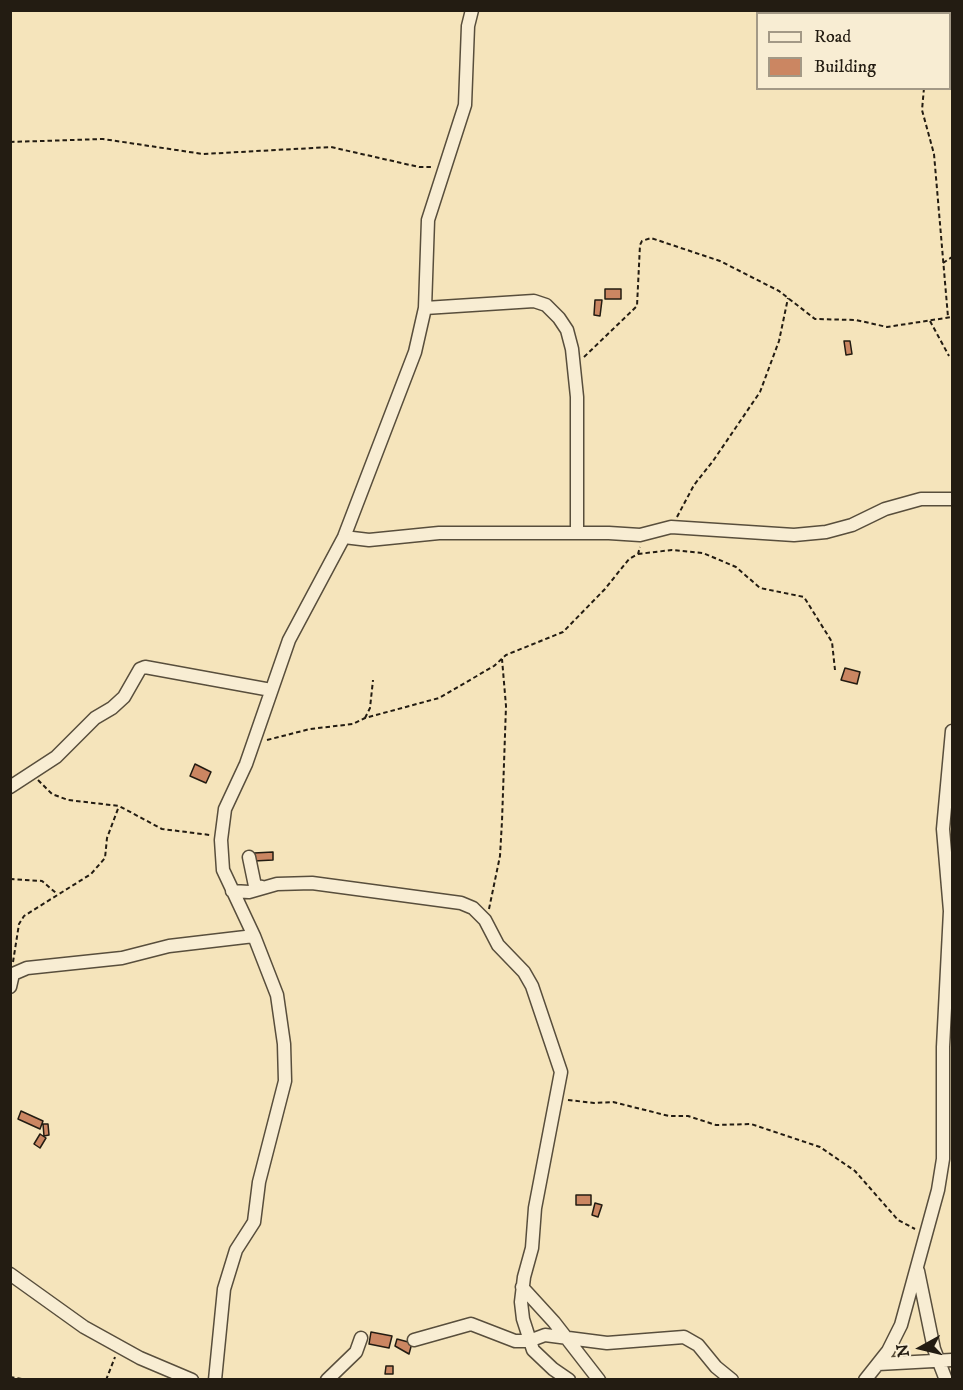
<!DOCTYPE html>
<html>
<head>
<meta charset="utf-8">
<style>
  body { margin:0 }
  #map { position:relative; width:963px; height:1390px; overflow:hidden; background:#f5e4bb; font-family:"IM FELL DW Pica",serif }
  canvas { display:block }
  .frame { position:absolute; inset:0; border:12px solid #231c12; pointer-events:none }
  .legend { position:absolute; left:756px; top:12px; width:195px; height:78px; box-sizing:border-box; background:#f8edd3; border:2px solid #a39986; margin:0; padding:8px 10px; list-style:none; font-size:18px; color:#231c12 }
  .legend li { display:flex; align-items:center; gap:12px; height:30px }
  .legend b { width:30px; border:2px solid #a39986 }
  .north { position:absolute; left:891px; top:1318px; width:60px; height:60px; -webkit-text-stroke:4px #f8edd3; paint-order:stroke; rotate:262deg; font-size:16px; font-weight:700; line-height:24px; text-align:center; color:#231c12 }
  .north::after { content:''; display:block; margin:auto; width:21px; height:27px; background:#231c12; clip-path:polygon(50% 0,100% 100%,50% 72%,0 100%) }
</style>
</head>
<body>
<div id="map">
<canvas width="963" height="1390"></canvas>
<div class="frame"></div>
<ul class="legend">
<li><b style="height:8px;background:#f8edd3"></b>Road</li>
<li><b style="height:16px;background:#cb8662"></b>Building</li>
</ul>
<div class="north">N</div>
</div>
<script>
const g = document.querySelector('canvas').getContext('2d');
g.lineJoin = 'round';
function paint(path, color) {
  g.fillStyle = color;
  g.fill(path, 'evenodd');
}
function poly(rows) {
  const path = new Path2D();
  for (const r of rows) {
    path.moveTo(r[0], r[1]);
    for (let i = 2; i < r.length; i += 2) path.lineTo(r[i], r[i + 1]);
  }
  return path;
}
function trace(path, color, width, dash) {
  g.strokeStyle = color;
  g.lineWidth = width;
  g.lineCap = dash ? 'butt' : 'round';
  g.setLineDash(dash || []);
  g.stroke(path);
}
const building = poly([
  [605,289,621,289,621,299,605,299,605,289],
  [595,300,602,300,600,316,594,315,595,300],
  [844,341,850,341,852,354,846,355,844,341],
  [845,668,860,672,857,684,841,680,845,668],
  [195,764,211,772,206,783,190,776,195,764],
  [273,852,273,860,254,861,254,853,273,852],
  [21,1111,43,1121,40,1129,18,1119,21,1111],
  [43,1124,48,1124,49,1135,44,1136,43,1124],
  [40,1134,46,1138,40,1148,34,1144,40,1134],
  [576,1195,591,1195,591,1205,576,1205,576,1195],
  [595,1203,602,1205,598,1217,592,1215,595,1203],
  [371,1332,392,1336,389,1348,369,1344,371,1332],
  [397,1339,412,1343,409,1354,395,1346,397,1339],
  [386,1366,393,1366,393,1374,385,1374,386,1366]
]);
const path = poly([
  [924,88,922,110,934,154,948,317],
  [10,142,103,139,203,154,331,147,419,167,433,167],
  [943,263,952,257],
  [930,321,949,356],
  [584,357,637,306,640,245,642,241,651,238,720,261,779,291,815,319,856,320,887,327,952,317],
  [677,517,694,485,713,461,760,392,779,341,788,298],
  [638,554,672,550,703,553,736,567,760,588,804,597,832,642,835,670],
  [365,718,370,708,373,680],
  [267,740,310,729,353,724,365,718,439,698,494,666,506,655,563,632,605,589,629,559,638,554,640,547],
  [38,780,52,794,68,800,119,806,162,829,210,835],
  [10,879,42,881,56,893],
  [489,909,500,856,502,821,506,706,502,659],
  [13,962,19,924,24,916,91,874,105,858,107,838,119,806],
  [568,1100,594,1103,613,1102,669,1116,688,1116,716,1125,751,1124,820,1147,855,1171,898,1220,915,1229],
  [10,1377,28,1380],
  [106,1380,115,1357]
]);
const minor = poly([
  [425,308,534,301,546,305,559,318,567,330,572,349,577,397,577,533],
  [344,537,369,540,439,533,609,533,640,535,671,527,794,535,826,532,852,525,885,509,921,499,952,499],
  [10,787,56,757,95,718,112,708,124,697,140,669,145,667,271,690],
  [249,857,255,886,262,887],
  [232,891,249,892,277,884,312,883,461,903,473,908,485,920,498,945,524,972,532,986,561,1072,535,1208,532,1248,524,1277,521,1302,523,1319,533,1350,553,1369,569,1380],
  [10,987,13,974,27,968,122,958,169,946,254,936],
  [918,1271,934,1349,946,1380],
  [10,1274,84,1327,140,1358,192,1380],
  [522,1287,554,1322,599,1380],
  [414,1340,471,1324,515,1341,529,1341,545,1335,607,1343,684,1337,698,1345,716,1367,732,1380],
  [878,1364,952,1360],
  [215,1380,224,1289,236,1250,254,1222,259,1182,285,1081,284,1044,277,995,254,936,223,870,221,840,225,809,246,764,289,640,344,537,415,352,425,308,428,220,465,105,468,26,472,10],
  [327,1380,356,1352,361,1338],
  [865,1380,888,1351,901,1325,938,1190,943,1159,943,1047,950,911,943,829,952,731]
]);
paint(building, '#cb8662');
trace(building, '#231c12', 1.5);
trace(minor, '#584e3c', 15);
trace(path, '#231c12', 2, [4.5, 3]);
trace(minor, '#f8edd3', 12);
</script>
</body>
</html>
